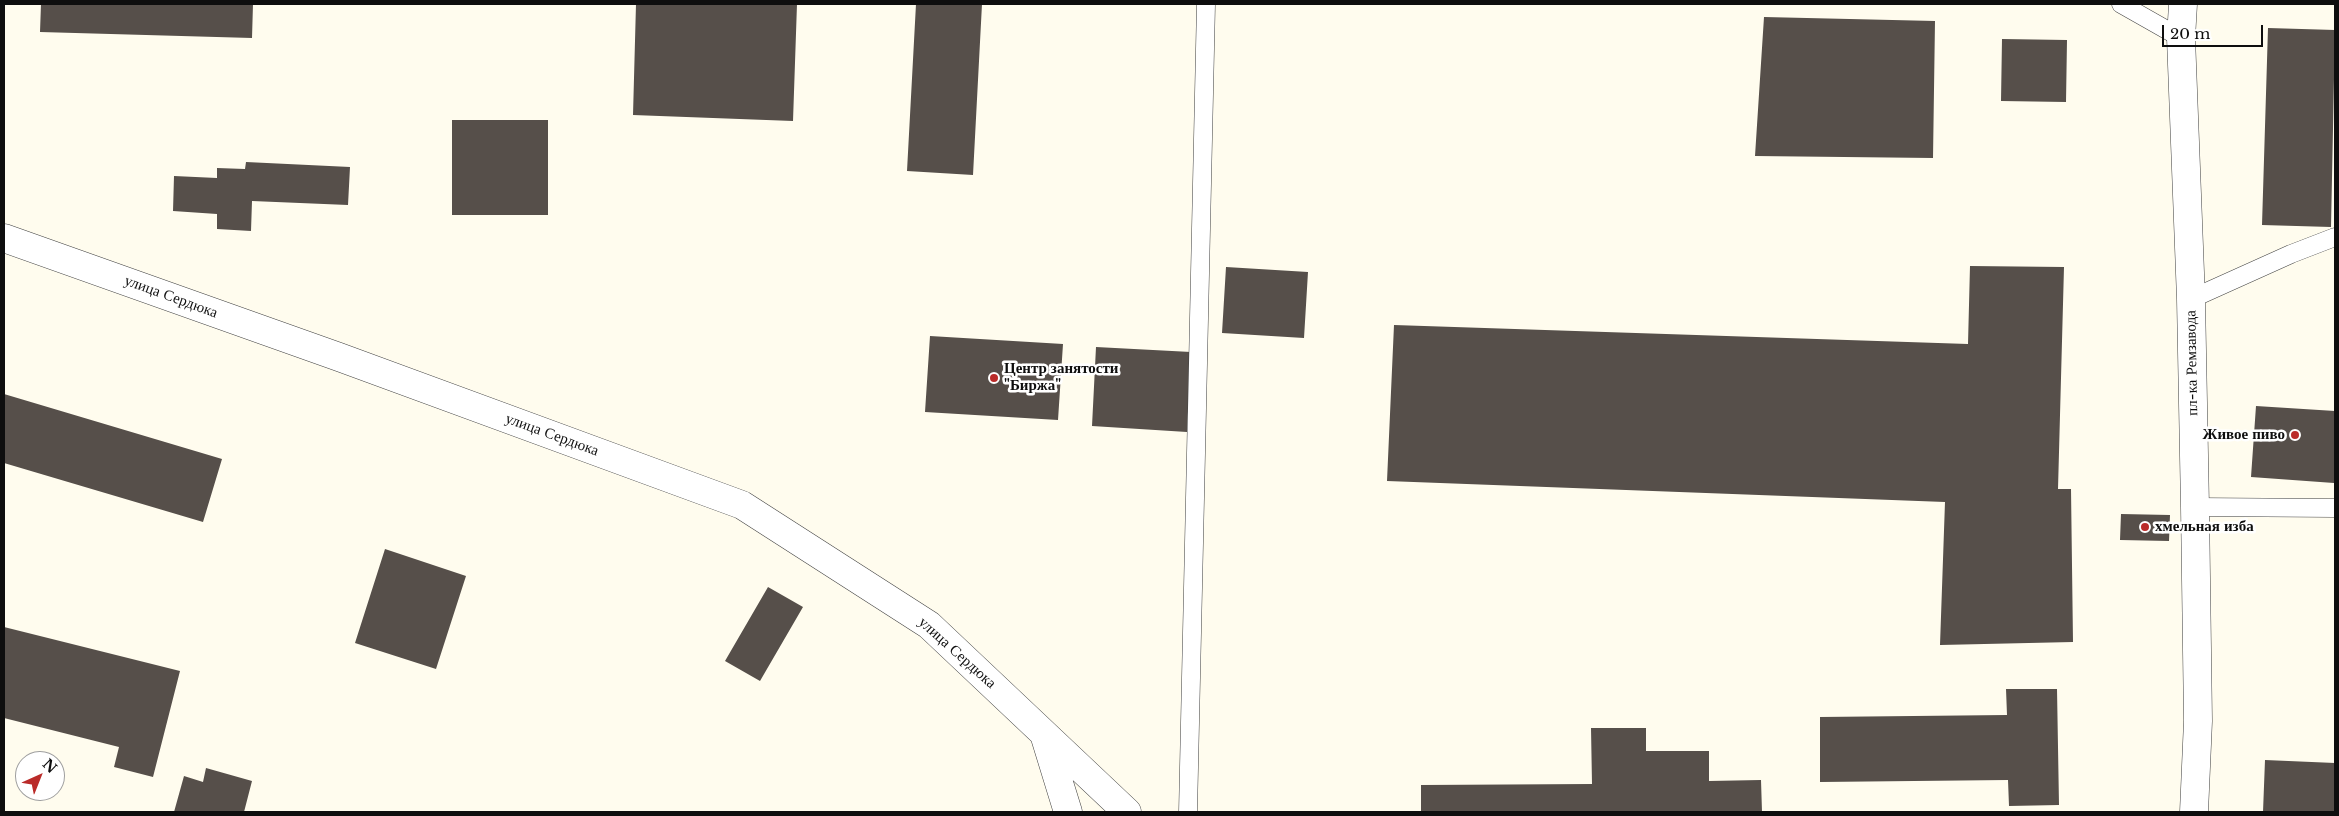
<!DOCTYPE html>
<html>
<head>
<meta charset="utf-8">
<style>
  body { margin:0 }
  #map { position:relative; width:2339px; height:816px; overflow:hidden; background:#fffcee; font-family:"Libre Baskerville",serif }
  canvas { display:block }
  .frame { position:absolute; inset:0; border:5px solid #0e0e0e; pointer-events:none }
  .north { position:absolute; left:15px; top:751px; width:50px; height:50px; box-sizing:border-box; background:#fff; border:1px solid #9f9f9f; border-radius:50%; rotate:44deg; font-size:14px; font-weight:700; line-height:20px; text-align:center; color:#0e0e0e }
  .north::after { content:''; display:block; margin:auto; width:18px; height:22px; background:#ba2b29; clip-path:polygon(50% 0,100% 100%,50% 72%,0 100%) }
  .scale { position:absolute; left:2162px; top:25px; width:101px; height:22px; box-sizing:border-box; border:2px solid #0e0e0e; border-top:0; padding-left:6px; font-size:15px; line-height:18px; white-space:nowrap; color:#0e0e0e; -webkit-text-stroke:4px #fff; paint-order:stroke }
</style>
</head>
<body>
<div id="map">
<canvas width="2339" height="816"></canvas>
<div class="frame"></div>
<div class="north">N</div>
<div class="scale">20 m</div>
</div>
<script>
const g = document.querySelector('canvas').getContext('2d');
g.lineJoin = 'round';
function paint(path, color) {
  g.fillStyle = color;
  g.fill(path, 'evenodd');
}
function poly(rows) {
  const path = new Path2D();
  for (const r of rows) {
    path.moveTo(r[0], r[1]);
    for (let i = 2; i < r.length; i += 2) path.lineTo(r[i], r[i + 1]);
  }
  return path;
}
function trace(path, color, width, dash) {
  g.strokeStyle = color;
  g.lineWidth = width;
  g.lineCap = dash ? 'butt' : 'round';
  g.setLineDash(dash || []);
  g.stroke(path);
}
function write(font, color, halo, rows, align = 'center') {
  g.font = font + ' "Libre Baskerville",serif';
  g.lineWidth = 5;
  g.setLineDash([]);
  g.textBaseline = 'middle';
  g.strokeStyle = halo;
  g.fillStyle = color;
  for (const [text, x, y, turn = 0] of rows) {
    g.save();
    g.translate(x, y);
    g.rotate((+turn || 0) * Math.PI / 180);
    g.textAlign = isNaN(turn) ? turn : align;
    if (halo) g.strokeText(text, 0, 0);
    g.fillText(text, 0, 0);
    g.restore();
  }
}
const building = poly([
  [41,4,253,4,252,38,40,32],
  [636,4,797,4,793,121,633,115],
  [916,4,982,4,973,175,907,171],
  [1764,17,1935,21,1933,158,1755,156],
  [2268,28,2335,30,2331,227,2262,225],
  [2002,39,2067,40,2066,102,2001,101],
  [452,120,548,120,548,215,452,215],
  [246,162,350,167,348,205,252,201,251,231,217,229,217,214,173,211,174,176,217,178,217,168,245,169],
  [1970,266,2064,267,2058,489,2071,489,2073,642,1940,645,1945,502,1387,481,1394,325,1968,344],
  [1226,267,1308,272,1304,338,1222,333],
  [930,336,1063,344,1058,420,925,412],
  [1096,347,1191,352,1187,432,1092,426],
  [4,394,222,459,203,522,4,463],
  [2256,406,2335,411,2334,483,2251,477],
  [2121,514,2170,515,2169,541,2120,540],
  [385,549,466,576,436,669,355,643],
  [768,587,803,607,760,681,725,661],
  [4,627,180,671,153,777,114,767,119,747,4,718],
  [2006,689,2057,689,2059,805,2009,806,2008,780,1820,782,1820,717,2007,715],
  [1591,728,1646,728,1646,751,1709,751,1709,781,1761,780,1762,812,1421,812,1421,785,1592,784],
  [2265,760,2335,763,2335,812,2263,812],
  [206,768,252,781,244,812,174,812,184,776,203,782]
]);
const service = poly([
  [2121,4,2181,38],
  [2191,299,2291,254,2335,237],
  [2195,507,2335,508],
  [1188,812,1206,4]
]);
const minor = poly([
  [2183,4,2181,38,2191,299,2195,507,2198,721,2194,812],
  [4,238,339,357,742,505,929,625,1127,812],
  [1044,734,1068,812]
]);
const markers = [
  [994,378,5,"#ba2b29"],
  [2295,435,5,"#ba2b29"],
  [2145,527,5,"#ba2b29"]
];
const streetNames = [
  ["улица Сердюка",171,297,20],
  ["пл-ка Ремзавода",2192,363,-91],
  ["улица Сердюка",552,435,20],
  ["улица Сердюка",957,653,42]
];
const poiNames = [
  ["Центр занятости",1004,369],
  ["\"Биржа\"",1004,386],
  ["Живое пиво",2285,435,"right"],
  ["хмельная изба",2155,527]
];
paint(building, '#564f4a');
trace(service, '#414141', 19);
trace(minor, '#414141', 29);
trace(service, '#fff', 18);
trace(minor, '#fff', 28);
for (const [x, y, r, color] of markers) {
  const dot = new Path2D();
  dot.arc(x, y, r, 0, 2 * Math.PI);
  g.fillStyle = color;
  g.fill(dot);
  trace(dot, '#fff', 2);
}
write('15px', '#0e0e0e', '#fff', streetNames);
write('bold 15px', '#0e0e0e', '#fff', poiNames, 'left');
</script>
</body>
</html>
